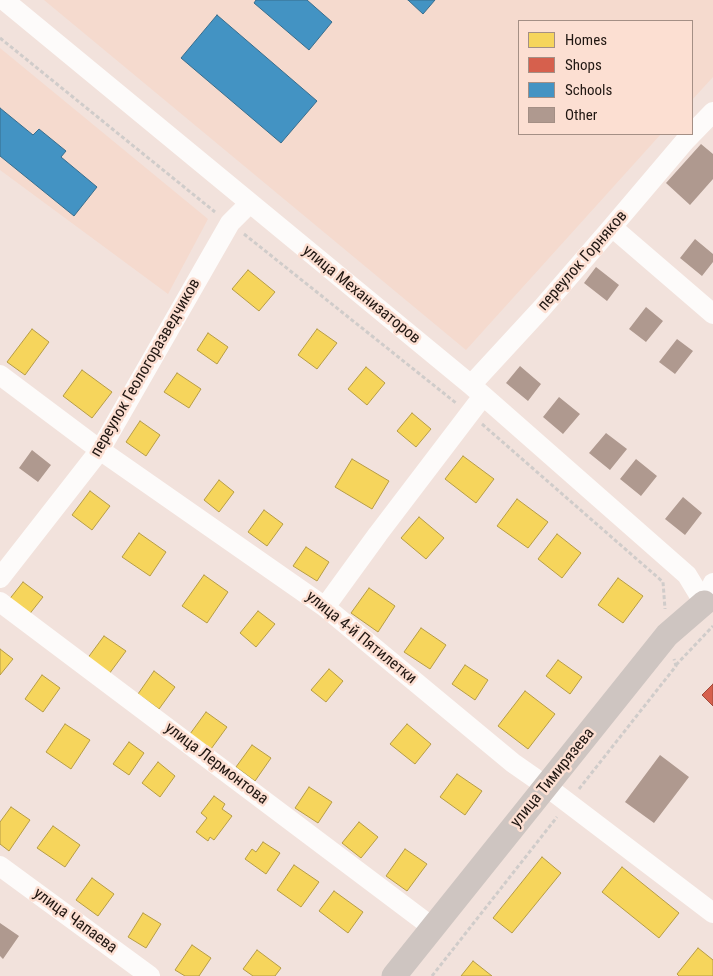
<!DOCTYPE html>
<html>
<head>
<meta charset="utf-8">
<style>
  body { margin:0 }
  #map { position:relative; width:713px; height:976px; overflow:hidden; background:#f2e2dc; font-family:"Roboto Condensed",sans-serif }
  canvas { display:block }
  .legend { position:absolute; left:518px; top:20px; width:175px; height:115px; box-sizing:border-box; background:#fcdfd2; border:1px solid #a48f85; margin:0; padding:6px 9px; list-style:none; font-size:15px; color:#211712 }
  .legend li { display:flex; align-items:center; gap:10px; height:25px }
  .legend b { width:25px; border:1px solid #a48f85 }
</style>
</head>
<body>
<div id="map">
<canvas width="713" height="976"></canvas>
<ul class="legend">
<li><b style="height:14px;background:#f6d55c"></b>Homes</li>
<li><b style="height:14px;background:#d6604d"></b>Shops</li>
<li><b style="height:14px;background:#4393c3"></b>Schools</li>
<li><b style="height:14px;background:#af998f"></b>Other</li>
</ul>
</div>
<script>
const g = document.querySelector('canvas').getContext('2d');
g.lineJoin = 'round';
function paint(path, color) {
  g.fillStyle = color;
  g.fill(path, 'evenodd');
}
function poly(rows) {
  const path = new Path2D();
  for (const r of rows) {
    path.moveTo(r[0], r[1]);
    for (let i = 2; i < r.length; i += 2) path.lineTo(r[i], r[i + 1]);
  }
  return path;
}
function trace(path, color, width, dash) {
  g.strokeStyle = color;
  g.lineWidth = width;
  g.lineCap = dash ? 'butt' : 'round';
  g.setLineDash(dash || []);
  g.stroke(path);
}
function write(font, color, halo, rows, align = 'center') {
  g.font = font + ' "Roboto Condensed",sans-serif';
  g.lineWidth = 5;
  g.setLineDash([]);
  g.textBaseline = 'middle';
  g.strokeStyle = halo;
  g.fillStyle = color;
  for (const [text, x, y, turn = 0] of rows) {
    g.save();
    g.translate(x, y);
    g.rotate((+turn || 0) * Math.PI / 180);
    g.textAlign = isNaN(turn) ? turn : align;
    if (halo) g.strokeText(text, 0, 0);
    g.fillText(text, 0, 0);
    g.restore();
  }
}
const built = poly([
  [44,0,713,0,713,77,692,100,692,21,519,21,519,134,661,134,466,350],
  [0,48,208,219,168,294,0,170]
]);
const homes = poly([
  [248,270,275,292,259,311,232,289,248,270],
  [32,329,49,342,25,375,7,362,32,329],
  [317,329,337,343,317,369,298,355,317,329],
  [208,333,228,347,217,364,197,350,208,333],
  [366,367,385,383,367,405,348,389,366,367],
  [82,370,112,392,92,418,63,396,82,370],
  [177,373,201,389,189,408,164,392,177,373],
  [412,413,431,429,416,447,397,431,412,413],
  [140,421,160,435,146,456,126,442,140,421],
  [463,456,494,479,476,503,445,479,463,456],
  [352,459,389,481,372,509,335,487,352,459],
  [219,480,234,492,219,512,204,500,219,480],
  [90,491,110,506,92,530,72,515,90,491],
  [517,499,548,522,528,548,497,526,517,499],
  [264,510,283,524,267,546,248,532,264,510],
  [419,517,444,538,426,559,401,538,419,517],
  [139,533,166,552,150,576,122,557,139,533],
  [557,534,581,553,562,578,538,559,557,534],
  [306,547,329,562,317,581,293,566,306,547],
  [204,575,228,592,207,623,182,606,204,575],
  [618,578,643,596,623,623,598,605,618,578],
  [23,582,43,597,28,616,8,601,23,582],
  [369,588,395,606,378,632,351,613,369,588],
  [258,611,275,624,256,647,240,633,258,611],
  [421,628,446,645,430,669,404,652,421,628],
  [104,636,126,651,109,674,87,659,104,636],
  [0,649,13,659,0,675,0,649],
  [558,660,582,677,570,694,546,676,558,660],
  [465,665,488,680,475,700,452,684,465,665],
  [329,669,343,681,326,702,311,690,329,669],
  [154,671,175,687,159,709,138,694,154,671],
  [42,675,60,688,43,712,25,699,42,675],
  [525,691,555,714,528,749,498,726,525,691],
  [206,712,227,727,211,749,190,734,206,712],
  [65,724,90,740,71,769,46,752,65,724],
  [407,724,431,744,415,764,390,744,407,724],
  [129,742,144,753,129,775,113,764,129,742],
  [252,745,271,758,255,781,236,767,252,745],
  [158,762,175,776,160,797,142,783,158,762],
  [457,774,482,791,465,815,440,797,457,774],
  [309,787,332,802,318,823,295,808,309,787],
  [214,796,225,804,222,809,232,816,214,840,210,837,208,841,196,832,207,818,201,813,214,796],
  [11,807,30,820,9,851,0,844,0,822,11,807],
  [359,822,378,837,361,858,342,843,359,822],
  [53,826,80,845,65,867,37,848,53,826],
  [263,842,280,853,266,874,245,859,252,849,256,852,263,842],
  [405,849,427,864,407,891,386,876,405,849],
  [542,857,561,873,512,933,493,918,542,857],
  [294,865,319,882,301,907,277,890,294,865],
  [622,867,679,913,659,938,602,892,622,867],
  [92,878,114,894,98,916,76,900,92,878],
  [334,891,363,912,348,933,319,911,334,891],
  [143,913,161,924,146,948,128,937,143,913],
  [192,945,211,958,199,976,185,976,175,970,192,945],
  [698,948,713,960,713,976,679,976,677,974,698,948],
  [257,950,281,968,275,976,253,976,243,969,257,950],
  [473,961,492,976,461,976,473,961]
]);
const shops = poly([
  [713,684,713,706,702,695,713,684]
]);
const schools = poly([
  [256,0,307,0,332,22,309,50,254,3,256,0],
  [408,0,435,0,423,14,408,0],
  [217,15,317,101,281,143,181,58,217,15],
  [0,108,33,135,39,129,66,151,61,157,97,187,74,216,0,156,0,108]
]);
const building = poly([
  [701,144,713,154,713,179,690,205,666,183],
  [695,239,713,254,713,262,702,276,680,258],
  [596,267,619,285,607,301,584,283],
  [646,307,663,321,646,342,629,329],
  [677,339,693,351,675,374,659,362],
  [520,366,541,384,528,401,506,383],
  [559,397,580,414,563,434,543,417],
  [606,433,627,449,610,470,589,453],
  [32,450,51,465,38,482,19,468],
  [636,459,657,476,641,496,620,479],
  [683,497,702,513,685,535,665,519],
  [660,755,689,777,654,823,625,802],
  [0,923,19,936,3,959,0,956]
]);
const path = poly([
  [0,38,215,212],
  [244,234,456,403],
  [482,424,663,582,665,609],
  [676,665,713,626],
  [579,789,676,666,674,659],
  [432,976,557,817]
]);
const minor = poly([
  [4,0,471,385,687,575,704,603],
  [612,227,713,314],
  [0,375,100,450,325,607,513,763,546,786,713,913],
  [471,385,542,308,612,227,685,141,713,112],
  [0,578,100,450,230,223,250,203],
  [0,602,432,927],
  [704,603,713,583],
  [325,607,378,534,483,396],
  [0,866,150,976]
]);
const major = poly([
  [394,976,667,635,704,603]
]);
const streetNames = [
  ["переулок Горняков",583,261,-49],
  ["улица Механизаторов",361,295,39],
  ["переулок Геологоразведчиков",146,368,-60],
  ["улица 4-й Пятилетки",361,638,39],
  ["улица Лермонтова",216,764,37],
  ["улица Тимирязева",553,778,-51],
  ["улица Чапаева",75,921,36]
];
paint(built, '#f5dace');
paint(homes, '#f6d55c');
trace(homes, '#b69c46', 1);
paint(shops, '#d6604d');
trace(shops, '#a04a3b', 1);
paint(schools, '#4393c3');
trace(schools, '#396e8e', 1);
paint(building, '#af998f');
trace(path, '#d0ccca', 3, [4, 2.5]);
trace(minor, '#fdfbfa', 20);
trace(major, '#cec5c1', 25);
write('16px', '#211712', '#fcdfd2', streetNames);
</script>
</body>
</html>
